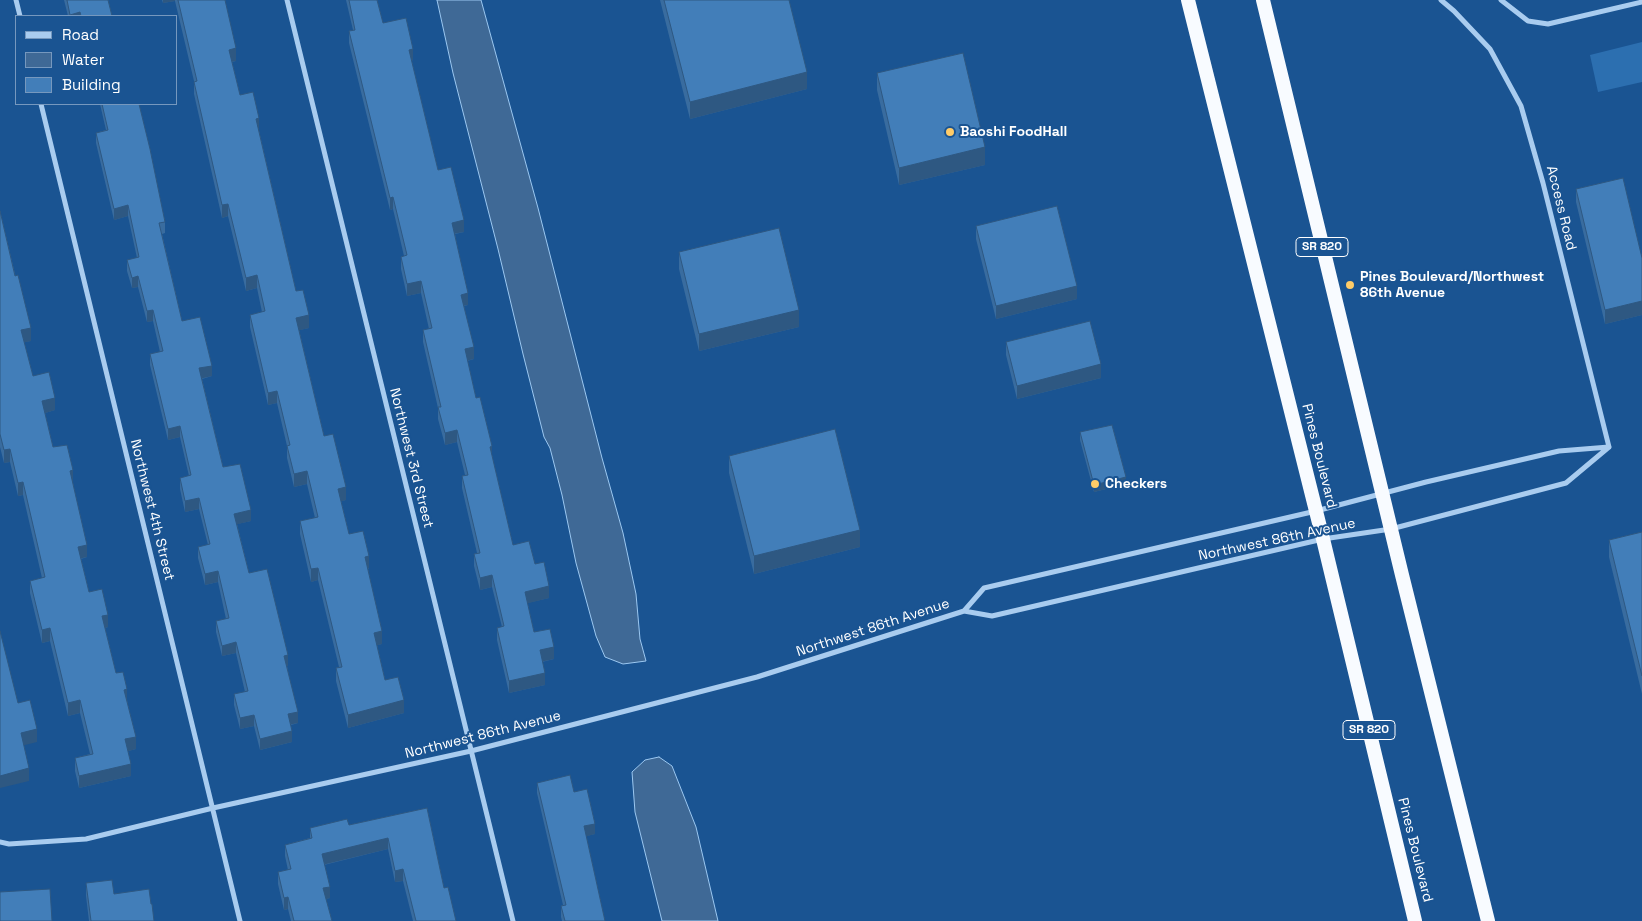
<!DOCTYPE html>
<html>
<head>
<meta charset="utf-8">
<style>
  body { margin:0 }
  #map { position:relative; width:1642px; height:921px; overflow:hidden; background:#1a5492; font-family:"Space Grotesk",sans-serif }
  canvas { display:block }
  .legend { position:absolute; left:15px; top:15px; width:162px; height:90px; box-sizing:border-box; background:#1a5492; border:1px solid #7698be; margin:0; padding:6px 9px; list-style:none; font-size:15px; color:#fff }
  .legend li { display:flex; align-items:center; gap:10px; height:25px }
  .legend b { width:25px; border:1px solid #7698be }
</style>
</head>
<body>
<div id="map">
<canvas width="1642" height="921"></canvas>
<ul class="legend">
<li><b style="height:6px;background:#a9ccef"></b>Road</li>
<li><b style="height:14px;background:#3f6996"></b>Water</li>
<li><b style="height:14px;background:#427eb9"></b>Building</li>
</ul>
</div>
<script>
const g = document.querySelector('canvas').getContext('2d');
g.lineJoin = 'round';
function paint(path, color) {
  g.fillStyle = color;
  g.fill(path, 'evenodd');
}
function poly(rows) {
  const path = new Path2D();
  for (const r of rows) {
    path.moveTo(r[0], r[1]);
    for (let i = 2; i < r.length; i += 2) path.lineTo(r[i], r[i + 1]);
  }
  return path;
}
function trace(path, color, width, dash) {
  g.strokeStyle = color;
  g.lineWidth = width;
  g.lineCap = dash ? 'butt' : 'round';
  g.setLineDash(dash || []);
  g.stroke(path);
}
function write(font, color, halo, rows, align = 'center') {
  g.font = font + ' "Space Grotesk",sans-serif';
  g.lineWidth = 4;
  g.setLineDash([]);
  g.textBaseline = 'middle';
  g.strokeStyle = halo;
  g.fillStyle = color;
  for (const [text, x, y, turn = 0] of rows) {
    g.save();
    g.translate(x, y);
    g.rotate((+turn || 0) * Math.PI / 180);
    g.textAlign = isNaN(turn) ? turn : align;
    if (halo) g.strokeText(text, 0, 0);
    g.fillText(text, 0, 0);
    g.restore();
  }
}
const green = poly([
  [1642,42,1642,82,1598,92,1590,55]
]);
const water = poly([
  [437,0,481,0,538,208,602,458,623,533,636,594,640,639,646,661,623,664,605,657,596,636,576,563,562,495,550,448,544,437,523,354,498,249,453,73,437,0],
  [659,757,672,766,696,827,718,921,662,921,635,812,632,772,645,760,659,757]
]);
const minor = poly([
  [16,0,20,16],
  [287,0,513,921],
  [1441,0,1454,11,1490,49,1521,106,1543,183,1609,447],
  [1501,0,1528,21,1548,24,1642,2],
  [41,104,240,921],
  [964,611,984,588,1316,511,1426,482,1559,451,1609,447],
  [0,842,9,844,86,839,213,808,471,751,757,677,964,611,992,616,1323,539,1391,529,1566,483,1609,447]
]);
const trunk = poly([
  [1188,0,1323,539,1415,921],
  [1263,0,1402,575,1488,921]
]);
const wall = poly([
  [64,0,108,0,112,16,68,16],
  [162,0,225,0,236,61,232,62,240,95,259,131,296,291,309,328,299,330,324,436,346,500,341,501,349,534,369,568,368,569,382,644,377,645,385,680,404,713,348,728,336,681,336,668,339,667,318,580,311,582,300,534,300,521,315,518,307,484,294,487,287,458,287,446,277,403,268,405,250,327,250,315,262,312,257,288,246,291,228,216,222,218,194,94,194,81,175,1,163,3],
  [346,0,377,0,383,23,413,60,411,61,438,170,464,232,455,234,468,305,464,306,474,359,467,361,476,398,492,457,513,545,535,564,549,598,527,603,534,632,554,659,542,662,545,685,509,693,497,640,497,628,502,627,492,587,480,590,474,566,474,554,477,553,462,488,462,476,465,475,457,442,445,445,438,419,438,408,423,342,423,330,429,329,421,293,407,296,401,269,401,257,404,256,393,209,390,210,349,43,349,31,353,30],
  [660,0,789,0,807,89,690,119],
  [877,73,985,165,899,185,877,90],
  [100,104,139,104,165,222,165,233,162,234,182,321,212,376,202,379,223,467,251,521,237,524,249,573,288,666,287,666,298,723,291,725,292,742,260,750,254,726,240,729,234,705,234,694,245,692,236,653,222,656,216,632,216,621,226,619,218,582,205,585,198,558,198,547,208,545,199,509,185,512,180,489,180,478,189,476,180,437,168,440,150,365,150,354,160,352,153,321,147,322,138,287,132,288,127,271,127,260,137,258,128,216,114,220,96,143,96,133,106,130],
  [1576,189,1642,258,1642,315,1605,324,1576,202],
  [0,211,31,341,24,342,33,376,55,410,45,413,53,447,73,483,87,557,81,559,89,592,108,627,105,628,116,673,127,700,136,749,128,751,131,776,79,788,75,771,75,758,90,754,80,713,68,716,50,641,42,643,30,593,30,581,42,578,23,495,18,496,10,462,4,463,0,447],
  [976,226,1077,299,996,319,976,239],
  [679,252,799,327,699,351,679,269],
  [1006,342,1101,378,1017,399,1006,355],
  [1080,432,1126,484,1094,492,1080,440],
  [729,456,860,547,754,574,729,473],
  [1642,532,1642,694,1609,557,1609,540],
  [537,783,574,792,595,834,586,836,605,921,562,921,561,917,561,906,563,905,537,793],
  [427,808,444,888,456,921,413,921,403,881,395,882,388,849,324,865,330,898,326,899,332,921,291,921,288,909,284,910,278,884,278,872,288,870,285,856,285,845,310,838,310,828,349,825],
  [86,883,114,894,151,904,154,921,89,921,86,896]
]);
const shadedWall = poly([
  [163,0,175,0,175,1,163,3],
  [80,12,80,16,70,16,70,15],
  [236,48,236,61,229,62,229,50],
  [413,49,413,60,409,61,409,50],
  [807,72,807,89,690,119,690,102],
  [259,118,259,131,256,119],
  [985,147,985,165,899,185,899,168],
  [393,197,393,209,390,210,390,198],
  [228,204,228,216,222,218,222,205],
  [128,205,128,216,114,220,114,209],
  [464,220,464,232,452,234,452,223],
  [257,275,257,288,246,291,246,278],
  [138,276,138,287,132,288,132,278],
  [421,281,421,293,407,296,407,284],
  [1077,286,1077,299,996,319,996,306],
  [468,293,468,305,461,306,461,295],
  [1642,301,1642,315,1605,324,1605,310],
  [153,310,153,321,147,322,147,311],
  [799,310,799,327,699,351,699,334],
  [309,315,309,328,296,331,296,318],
  [31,328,31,341,21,343,21,330],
  [474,347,474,359,465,361,465,349],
  [1101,364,1101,378,1017,399,1017,386],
  [212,366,212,376,199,379,199,368],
  [277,391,277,403,268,405,268,393],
  [55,398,55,410,42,414,42,401],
  [180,426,180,437,168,440,168,429],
  [457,430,457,442,445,445,445,433],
  [492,446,492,458,490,447],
  [10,449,10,462,4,463,4,450],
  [73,470,73,483,70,471],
  [307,471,307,484,294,487,294,474],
  [1126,477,1126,484,1094,492,1094,485],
  [23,482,23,495,18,496,18,483],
  [346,487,346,500,338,502,338,489],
  [199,498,199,509,185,512,185,501],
  [251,510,251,521,234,525,234,514],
  [860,530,860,547,754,574,754,556],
  [87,545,87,557,78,559,78,547],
  [369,556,369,568,365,569,365,557],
  [318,568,318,580,311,582,311,569],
  [218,571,218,582,205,585,205,574],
  [492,575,492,587,480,590,480,578],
  [549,586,549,598,525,604,525,592],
  [108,615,108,627,102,629,102,616],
  [50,628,50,641,42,643,42,630],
  [382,631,382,644,374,646,374,633],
  [236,642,236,653,222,656,222,646],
  [554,647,554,659,540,662,540,650],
  [288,655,288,666,284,666,284,656],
  [545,673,545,685,509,693,509,681],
  [127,689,127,702,124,690],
  [80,700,80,713,68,716,68,703],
  [404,700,404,713,348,728,348,715],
  [298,712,298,723,288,725,288,714],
  [254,715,254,726,240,729,240,718],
  [37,729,37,742,21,746,21,733],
  [292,731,292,742,260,750,260,739],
  [136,737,136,749,125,752,125,739],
  [131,764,131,776,79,788,79,776],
  [29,768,29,781,0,788,0,776],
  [595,824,595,834,584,837,584,826],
  [388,838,388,849,322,865,322,854],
  [403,869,403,881,395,882,395,871],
  [330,887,330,898,323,900,323,888],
  [288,897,288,909,284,910,284,898]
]);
const building = poly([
  [67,0,108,0,112,16,81,16,80,12,70,15,67,0],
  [178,0,225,0,236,48,229,50,240,95,253,92,259,118,256,119,296,291,303,290,309,315,296,318,324,436,333,434,346,487,338,489,349,534,363,531,369,556,365,557,382,631,374,633,385,680,398,677,404,700,348,715,336,668,342,667,318,568,311,569,300,521,318,517,307,471,294,474,287,446,290,445,277,391,268,393,250,315,265,311,257,275,246,278,228,204,222,205,194,82,197,81,178,0],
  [349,0,377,0,383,23,406,18,413,49,409,50,438,170,451,167,464,220,452,223,468,293,461,295,474,347,465,349,476,398,480,397,492,446,490,447,513,545,529,541,535,564,544,562,549,586,525,592,534,632,550,629,554,647,540,650,545,673,509,681,497,628,504,626,492,575,480,578,474,554,480,553,462,476,468,475,457,430,445,433,438,407,441,407,423,330,432,328,421,281,407,284,401,257,407,255,393,197,390,198,349,31,355,30,349,0],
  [664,0,789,0,807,72,690,102,664,0],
  [963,53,985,147,899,168,877,73,963,53],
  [102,104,139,104,150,149,165,222,159,223,182,321,200,317,212,366,199,368,223,467,240,464,251,510,234,514,249,573,267,569,288,655,284,656,298,712,288,714,292,731,260,739,254,715,240,718,234,694,248,691,236,642,222,646,216,621,229,618,218,571,205,574,198,547,210,544,199,498,185,501,180,478,191,475,180,426,168,429,150,354,163,351,153,310,147,311,138,276,132,278,127,260,139,257,128,205,114,209,96,133,108,130,102,104],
  [1623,178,1642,258,1642,301,1605,310,1576,189,1623,178],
  [1057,206,1077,286,996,306,976,226,1057,206],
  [0,211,15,276,18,275,31,328,21,330,33,376,49,372,55,398,42,401,53,447,67,445,73,470,70,471,87,545,78,547,89,592,102,589,108,615,102,616,116,673,123,672,127,689,124,690,136,737,125,739,131,764,79,776,75,758,93,754,80,700,68,703,50,628,42,630,30,581,45,577,23,482,18,483,10,449,4,450,0,434,0,211],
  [779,228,799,310,699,334,679,252,779,228],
  [1090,321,1101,364,1017,386,1006,342,1090,321],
  [1112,425,1126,477,1094,485,1080,432,1112,425],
  [835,429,860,530,754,556,729,456,835,429],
  [1642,532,1642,676,1609,540,1642,532],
  [0,631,18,703,30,700,37,729,21,733,29,768,0,776,0,631],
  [570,775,574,792,587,789,595,824,584,826,605,921,565,921,561,906,566,905,537,783,570,775],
  [427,808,444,888,448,887,456,921,416,921,403,869,395,871,388,838,322,854,330,887,323,888,332,921,294,921,288,897,284,898,278,872,291,869,285,845,312,838,310,828,347,819,349,825,427,808],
  [112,880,114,894,149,889,151,904,152,904,154,921,91,921,86,883,112,880],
  [50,889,52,921,0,921,0,892,50,889]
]);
const markers = [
  [950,132,5,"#ffcc68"],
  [1350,285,5,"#ffcc68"],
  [1095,484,5,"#ffcc68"]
];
const shields = [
  [1322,247,52],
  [1369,730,52]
];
const shieldNames = [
  ["SR 820",1322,247],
  ["SR 820",1369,730]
];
const poiNames = [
  ["Baoshi FoodHall",960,132],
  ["Pines Boulevard/Northwest",1360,277],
  ["86th Avenue",1360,293],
  ["Checkers",1105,484]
];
const streetNames = [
  ["Access Road",1561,208,76],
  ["Pines Boulevard",1319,456,76],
  ["Northwest 3rd Street",411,458,76],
  ["Northwest 4th Street",152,510,76],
  ["Northwest 86th Avenue",1277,540,-12],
  ["Northwest 86th Avenue",873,628,-18],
  ["Northwest 86th Avenue",483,735,-14],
  ["Pines Boulevard",1415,850,76]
];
paint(green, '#2c6fb0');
paint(water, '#3f6996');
trace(water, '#9cc8f1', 1);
trace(minor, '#a9ccef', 5);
trace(trunk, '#f8fbff', 14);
paint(wall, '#396c9f');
paint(shadedWall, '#2e5882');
paint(building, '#427eb9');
trace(building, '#2e5882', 1);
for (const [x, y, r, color] of markers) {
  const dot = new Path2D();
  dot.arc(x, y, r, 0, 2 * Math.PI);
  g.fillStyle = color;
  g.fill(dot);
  trace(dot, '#1a5492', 2);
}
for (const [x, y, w] of shields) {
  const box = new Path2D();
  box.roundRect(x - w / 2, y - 9.5, w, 19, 4);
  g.fillStyle = '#1a5492';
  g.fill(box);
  trace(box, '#fff', 1);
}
write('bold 12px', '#fff', null, shieldNames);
write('bold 14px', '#fff', '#1a5492', poiNames, 'left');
write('14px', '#fff', '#1a5492', streetNames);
</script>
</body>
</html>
